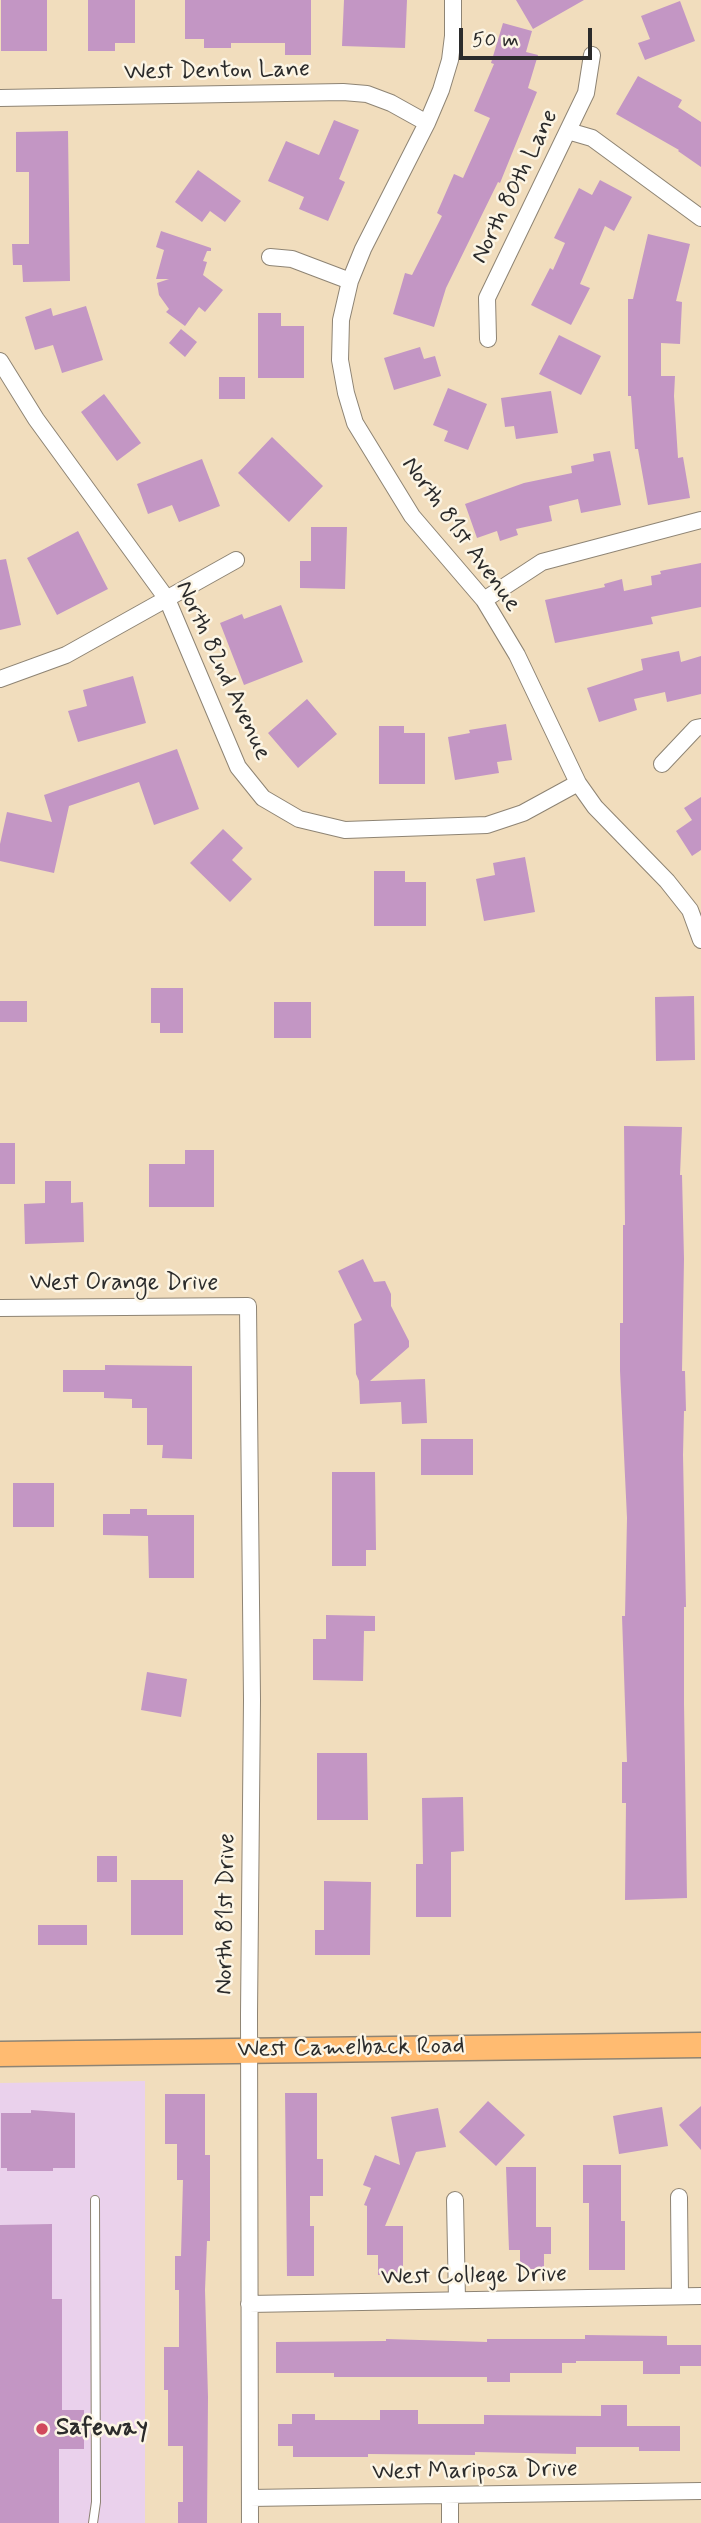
<!DOCTYPE html>
<html>
<head>
<meta charset="utf-8">
<style>
  body { margin:0 }
  #map { position:relative; width:701px; height:2523px; overflow:hidden; background:#f1ddbd; font-family:Mynerve,sans-serif }
  canvas { display:block }
  .scale { position:absolute; left:459px; top:28px; width:133px; height:32px; box-sizing:border-box; border:4px solid #2b2b2b; border-top:0; padding-left:9px; font-size:21px; line-height:24px; white-space:nowrap; color:#2b2b2b; -webkit-text-stroke:5px #fcf5e5; paint-order:stroke }
</style>
</head>
<body>
<div id="map">
<canvas width="701" height="2523"></canvas>
<div class="scale">50 m</div>
</div>
<script>
const g = document.querySelector('canvas').getContext('2d');
g.lineJoin = 'round';
function paint(path, color) {
  g.fillStyle = color;
  g.fill(path, 'evenodd');
}
function poly(rows) {
  const path = new Path2D();
  for (const r of rows) {
    path.moveTo(r[0], r[1]);
    for (let i = 2; i < r.length; i += 2) path.lineTo(r[i], r[i + 1]);
  }
  return path;
}
function trace(path, color, width, dash) {
  g.strokeStyle = color;
  g.lineWidth = width;
  g.lineCap = dash ? 'butt' : 'round';
  g.setLineDash(dash || []);
  g.stroke(path);
}
function write(font, color, halo, rows, align = 'center') {
  g.font = font + ' Mynerve,sans-serif';
  g.lineWidth = 5;
  g.setLineDash([]);
  g.textBaseline = 'middle';
  g.strokeStyle = halo;
  g.fillStyle = color;
  for (const [text, x, y, turn = 0] of rows) {
    g.save();
    g.translate(x, y);
    g.rotate((+turn || 0) * Math.PI / 180);
    g.textAlign = isNaN(turn) ? turn : align;
    if (halo) g.strokeText(text, 0, 0);
    g.fillText(text, 0, 0);
    g.restore();
  }
}
const built = poly([
  [145,2081,145,2523,0,2523,0,2083]
]);
const building = poly([
  [1,0,47,0,47,51,1,51],
  [88,0,135,0,135,43,115,43,115,51,88,51],
  [185,0,311,0,311,55,285,55,285,43,231,43,231,48,204,48,204,39,185,39],
  [344,0,407,0,405,48,342,46],
  [516,0,584,0,533,29],
  [680,1,695,41,645,60,638,43,650,39,641,16],
  [503,23,532,31,526,52,538,55,528,88,537,92,500,183,498,182,446,288,434,327,393,314,405,273,412,275,442,216,437,213,454,174,463,178,490,118,474,111,494,64,491,63],
  [638,76,682,100,678,107,701,122,701,167,678,151,679,150,616,114],
  [334,120,359,130,339,179,345,182,328,221,299,209,304,197,268,181,286,141,319,155],
  [68,131,70,281,23,282,22,265,13,265,12,244,29,244,29,172,16,172,16,132],
  [198,170,241,201,225,222,210,211,202,222,175,202],
  [600,180,632,197,614,231,605,226,580,284,590,288,571,325,531,305,550,268,553,270,565,243,554,238,579,188,592,195],
  [161,231,211,248,211,251,207,251,203,261,207,262,203,275,223,290,205,312,199,307,185,326,166,312,169,309,159,295,157,283,169,279,156,279,164,250,156,247],
  [648,234,690,244,676,301,682,302,680,344,661,343,661,376,675,376,674,396,678,458,683,457,690,498,648,505,638,449,635,449,631,396,628,396,628,299,633,299],
  [86,306,103,360,62,373,53,345,35,350,25,317,51,308,53,316],
  [258,313,281,313,281,326,304,326,304,378,258,378],
  [181,329,197,342,185,357,169,343],
  [559,335,601,356,581,395,539,374],
  [420,347,424,359,435,356,441,376,394,390,384,358],
  [219,377,245,377,245,399,219,399],
  [448,388,487,404,468,450,444,441,448,431,433,425],
  [551,391,558,433,516,439,514,426,505,427,501,398],
  [104,394,141,443,117,461,81,412],
  [272,437,323,486,289,522,238,473],
  [610,451,621,505,581,513,578,499,549,506,552,521,516,529,518,535,500,541,497,531,477,538,465,504,524,483,572,473,571,466,594,461,593,454],
  [202,459,220,506,179,522,172,505,148,514,137,484],
  [311,527,347,527,345,589,300,588,300,561,311,561],
  [78,531,108,589,57,615,27,558],
  [6,559,21,625,0,630,0,560],
  [701,563,701,607,651,617,653,624,555,643,545,600,605,587,604,584,622,579,624,591,652,585,651,576,661,574,660,571],
  [281,605,303,662,244,685,220,623,242,614,244,619],
  [679,651,681,662,701,656,701,694,667,702,665,692,634,699,637,710,599,722,587,688,643,670,641,659],
  [133,676,146,723,78,742,68,711,87,706,83,690],
  [307,699,337,734,298,768,268,733],
  [506,724,512,760,497,762,499,773,455,780,448,737,470,733,469,730],
  [379,726,404,726,404,733,425,733,425,784,379,784],
  [177,749,199,809,154,825,139,782,69,806,54,873,0,861,0,844,7,812,52,822,44,795],
  [701,797,701,850,692,856,676,831,692,820,684,808],
  [223,829,243,848,232,860,252,879,230,902,190,863],
  [525,857,535,912,484,921,476,879,495,875,493,863],
  [374,871,405,871,405,882,426,882,426,926,374,926],
  [151,988,183,988,183,1033,160,1033,160,1023,151,1023],
  [694,996,695,1060,656,1061,655,997],
  [0,1001,27,1001,27,1022,0,1022],
  [274,1002,311,1002,311,1038,274,1038],
  [624,1126,682,1127,680,1175,682,1175,684,1259,682,1371,685,1371,686,1411,684,1411,683,1455,686,1607,684,1607,684,1704,687,1898,625,1900,626,1803,622,1803,622,1762,627,1762,622,1616,625,1616,627,1518,620,1371,620,1323,623,1323,623,1225,625,1225],
  [0,1143,15,1143,15,1184,0,1184],
  [185,1150,214,1150,214,1207,149,1207,149,1164,185,1164],
  [45,1181,71,1181,71,1203,83,1202,84,1242,25,1244,24,1204,45,1203],
  [363,1259,374,1282,385,1281,391,1294,391,1306,409,1341,409,1347,370,1381,425,1379,427,1423,402,1424,401,1402,360,1404,359,1381,356,1374,354,1324,362,1320,338,1271],
  [105,1365,192,1366,192,1459,162,1458,163,1445,147,1445,147,1408,132,1408,132,1399,104,1398,104,1392,63,1392,63,1370,105,1370],
  [421,1439,473,1439,473,1475,421,1475],
  [332,1472,375,1472,376,1550,366,1550,366,1566,332,1566],
  [13,1483,54,1483,54,1527,13,1527],
  [130,1509,147,1509,147,1515,194,1515,194,1578,149,1578,148,1536,103,1535,103,1514,130,1514],
  [326,1615,375,1616,375,1631,364,1631,363,1681,313,1680,313,1639,326,1639],
  [147,1672,187,1679,181,1717,141,1710],
  [317,1753,367,1753,368,1820,317,1820],
  [463,1797,464,1851,451,1852,451,1917,416,1917,416,1864,423,1864,422,1798],
  [97,1856,117,1856,117,1882,97,1882],
  [131,1880,183,1880,183,1935,131,1935],
  [324,1881,371,1882,370,1955,315,1955,315,1930,324,1930],
  [38,1925,87,1925,87,1945,38,1945],
  [285,2093,317,2093,317,2159,323,2159,323,2196,310,2196,310,2226,314,2226,314,2276,287,2276],
  [165,2094,205,2094,205,2155,210,2155,210,2241,207,2241,205,2290,208,2397,207,2523,178,2523,178,2502,183,2502,183,2446,168,2446,168,2390,164,2390,164,2347,179,2347,179,2290,175,2290,175,2256,181,2256,183,2180,177,2180,177,2144,165,2144],
  [488,2101,525,2135,496,2166,459,2132],
  [701,2106,701,2150,679,2125],
  [662,2107,668,2146,619,2154,613,2116],
  [438,2108,446,2147,416,2152,385,2226,403,2226,403,2275,378,2275,378,2255,367,2255,367,2206,364,2205,371,2188,363,2185,375,2155,400,2165,391,2117],
  [31,2110,75,2113,75,2168,53,2168,53,2171,7,2171,7,2168,1,2168,1,2113,31,2113],
  [583,2165,621,2165,621,2221,625,2221,625,2270,589,2270,589,2203,583,2203],
  [506,2167,536,2167,536,2227,551,2227,551,2254,544,2254,544,2269,520,2269,520,2250,509,2250],
  [52,2224,52,2299,62,2299,62,2410,84,2410,84,2449,59,2449,59,2523,0,2523,0,2225],
  [585,2335,667,2336,667,2345,701,2345,701,2366,680,2366,680,2374,643,2374,643,2361,576,2361,576,2363,562,2363,562,2373,510,2373,510,2382,487,2382,487,2377,334,2377,334,2373,276,2373,276,2342,386,2341,386,2339,487,2342,487,2339,585,2339],
  [601,2405,627,2405,627,2426,680,2426,680,2451,639,2451,639,2447,576,2447,576,2454,475,2452,475,2455,368,2454,368,2457,293,2457,293,2446,278,2446,278,2424,292,2424,292,2414,315,2414,315,2420,380,2420,380,2410,418,2410,418,2424,484,2424,484,2415,601,2416]
]);
const lane = poly([
  [93,2523,96,2502,95,2200]
]);
const street = poly([
  [453,0,453,36,450,60,441,90,427,123,363,249,350,281,341,320,340,360,346,393,355,423,412,516,484,600,517,655,578,783,595,807,667,881,690,910,701,940],
  [0,98,343,92,367,94,391,103,427,123],
  [568,131,592,138,701,218],
  [270,257,292,259,350,281],
  [488,339,487,298,586,93,592,55],
  [0,361,36,419,167,599,238,767,263,798,299,819,345,830,487,825,523,813,578,783],
  [484,600,542,562,701,520],
  [0,679,66,655,236,560],
  [662,764,696,728,701,727],
  [0,1308,248,1306,252,1700,249,2014,250,2523],
  [679,2197,680,2296],
  [455,2200,457,2300],
  [249,2304,701,2296],
  [450,2495,450,2523],
  [250,2498,701,2491]
]);
const primary = poly([
  [0,2054,701,2045]
]);
const markers = [
  [42,2429,7,"#d1495b"]
];
const streetNames = [
  ["West Denton Lane",217,72,-1],
  ["North 80th Lane",516,187,-64],
  ["North 81st Avenue",460,535,54],
  ["North 82nd Avenue",222,671,65],
  ["West Orange Drive",124,1284],
  ["North 81st Drive",227,1914,-89],
  ["West Camelback Road",351,2049,-1],
  ["West College Drive",474,2277,-1],
  ["West Mariposa Drive",475,2472,-1]
];
const poiNames = [
  ["Safeway",56,2429]
];
paint(built, '#ead1ec');
paint(building, '#c396c4');
trace(lane, '#8e8474', 10);
trace(street, '#8e8474', 18);
trace(primary, '#8e8474', 27);
trace(lane, '#fff', 8);
trace(street, '#fff', 16);
trace(primary, '#ffbb71', 24);
for (const [x, y, r, color] of markers) {
  const dot = new Path2D();
  dot.arc(x, y, r, 0, 2 * Math.PI);
  g.fillStyle = color;
  g.fill(dot);
  trace(dot, '#fcf5e5', 2.5);
}
write('24px', '#2b2b2b', '#fcf5e5', streetNames);
write('bold 24px', '#2b2b2b', '#fcf5e5', poiNames, 'left');
</script>
</body>
</html>
